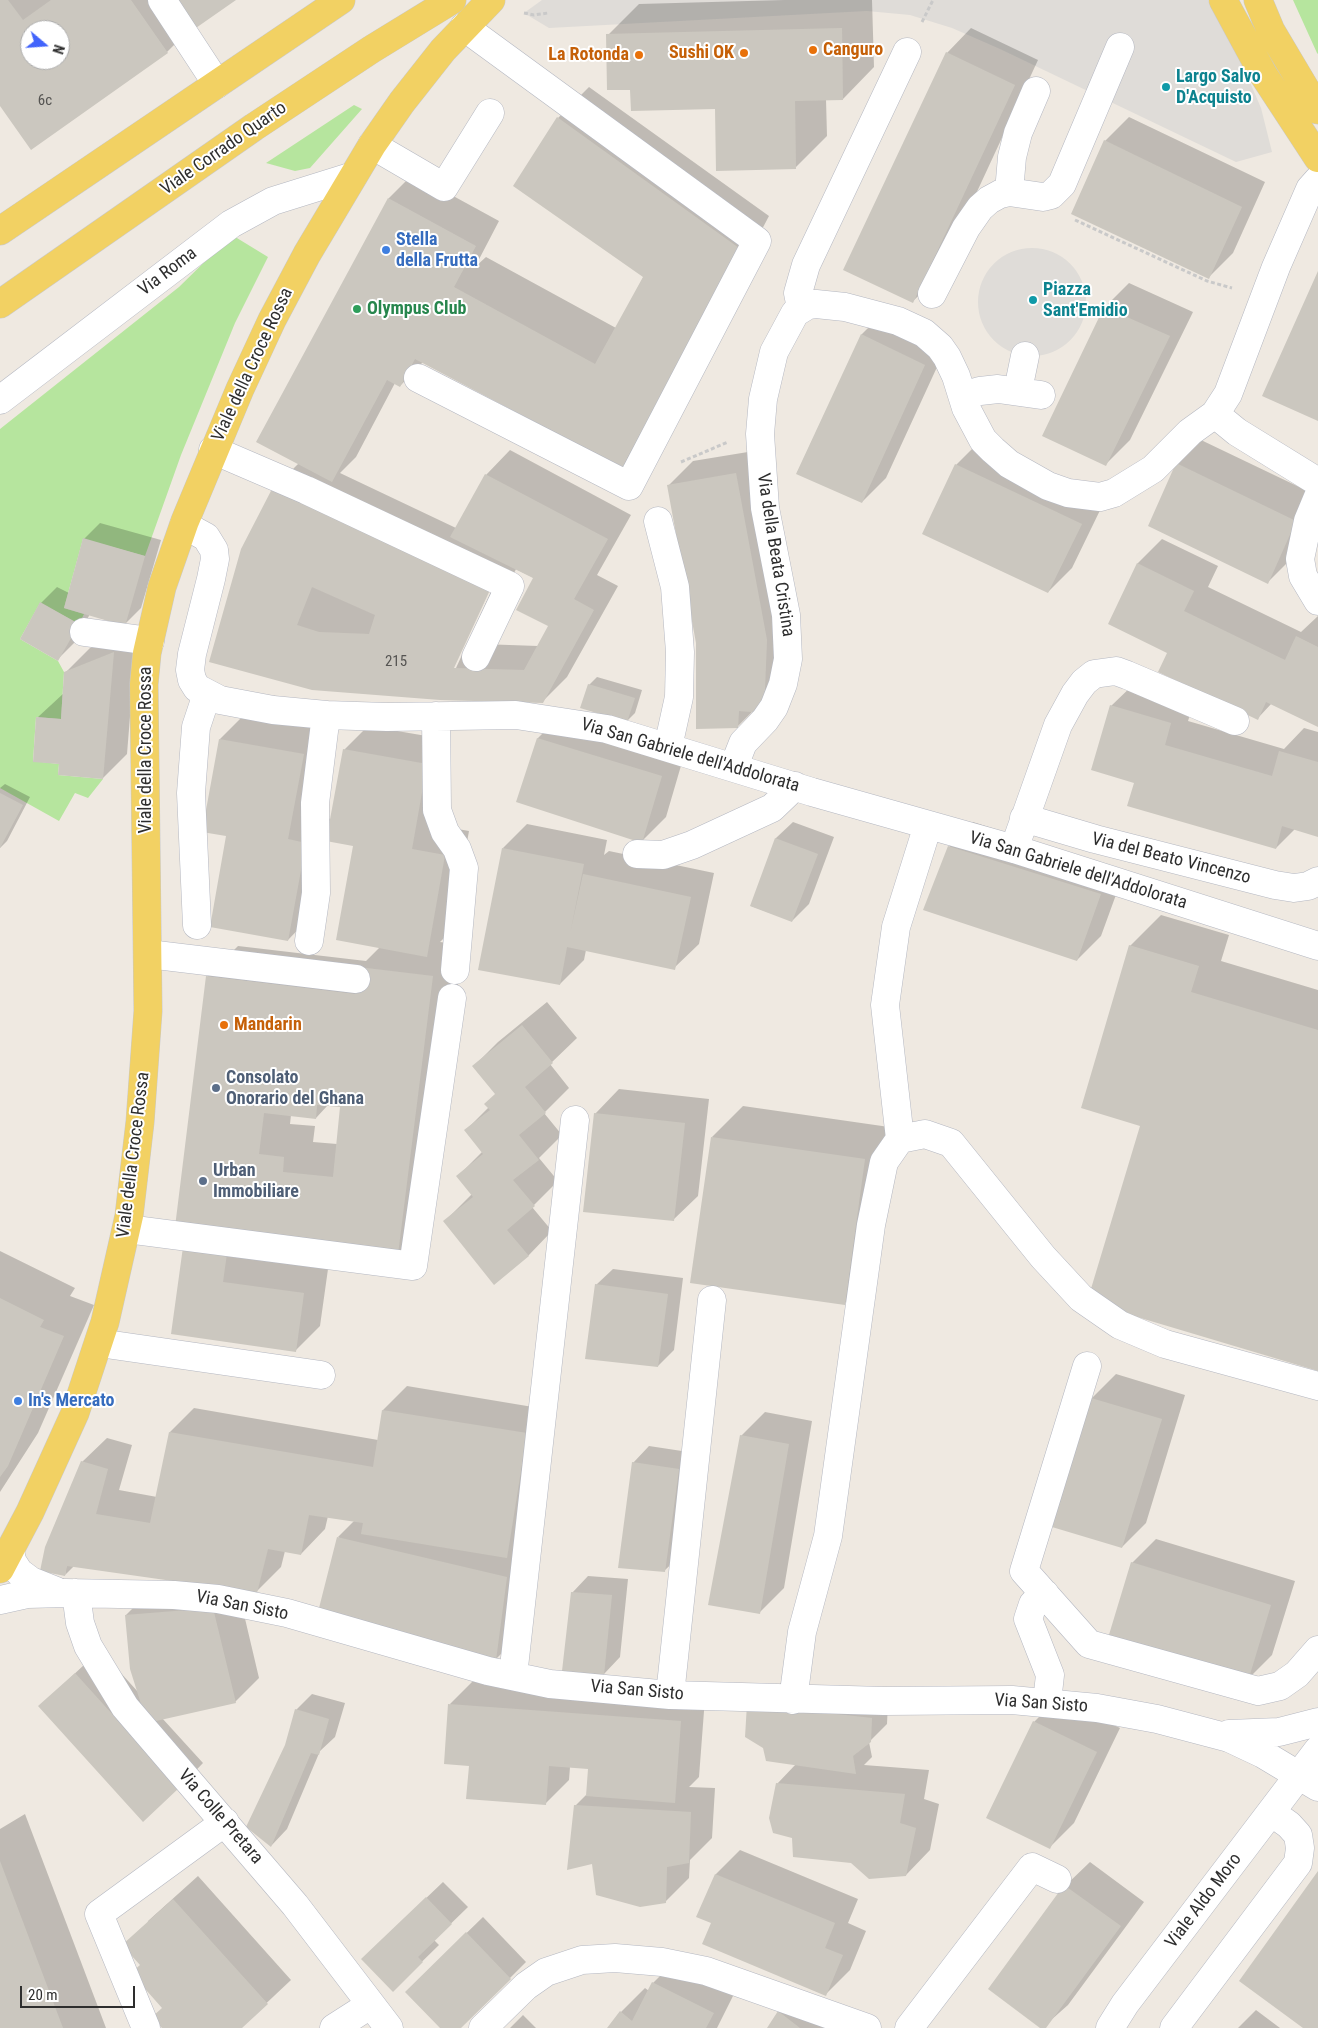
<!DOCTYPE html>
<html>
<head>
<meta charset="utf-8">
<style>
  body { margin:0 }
  #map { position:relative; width:1318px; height:2028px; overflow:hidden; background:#efe9e1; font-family:"Roboto Condensed",sans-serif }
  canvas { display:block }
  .north { position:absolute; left:20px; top:20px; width:50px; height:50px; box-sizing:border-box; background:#fff; border:1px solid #ababab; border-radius:50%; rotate:108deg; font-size:14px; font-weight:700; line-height:20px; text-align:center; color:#2e2e2e }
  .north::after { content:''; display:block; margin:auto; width:18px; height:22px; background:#4264fb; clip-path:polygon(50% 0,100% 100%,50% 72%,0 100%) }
  .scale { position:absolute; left:20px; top:1986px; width:115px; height:22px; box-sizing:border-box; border:2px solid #2e2e2e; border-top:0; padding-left:6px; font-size:15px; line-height:18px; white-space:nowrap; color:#2e2e2e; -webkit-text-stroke:4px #fff; paint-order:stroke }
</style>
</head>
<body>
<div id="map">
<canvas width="1318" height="2028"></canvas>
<div class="north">N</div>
<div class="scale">20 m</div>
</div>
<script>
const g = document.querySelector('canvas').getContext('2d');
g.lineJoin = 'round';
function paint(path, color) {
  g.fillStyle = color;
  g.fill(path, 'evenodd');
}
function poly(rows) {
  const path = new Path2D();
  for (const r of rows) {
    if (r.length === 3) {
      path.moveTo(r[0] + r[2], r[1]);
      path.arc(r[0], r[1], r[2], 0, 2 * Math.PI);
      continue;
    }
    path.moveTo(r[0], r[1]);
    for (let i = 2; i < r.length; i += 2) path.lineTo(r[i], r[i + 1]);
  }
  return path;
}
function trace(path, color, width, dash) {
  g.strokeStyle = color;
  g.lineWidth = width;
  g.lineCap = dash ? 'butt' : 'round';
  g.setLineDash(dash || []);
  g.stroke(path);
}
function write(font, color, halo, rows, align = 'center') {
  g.font = font + ' "Roboto Condensed",sans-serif';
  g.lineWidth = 4;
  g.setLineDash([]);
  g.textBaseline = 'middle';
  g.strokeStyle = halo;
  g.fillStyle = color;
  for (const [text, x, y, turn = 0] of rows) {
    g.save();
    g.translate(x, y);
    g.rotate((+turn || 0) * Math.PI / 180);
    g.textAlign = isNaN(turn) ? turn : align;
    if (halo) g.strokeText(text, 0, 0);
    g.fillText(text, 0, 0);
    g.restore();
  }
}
const green = poly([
  [1293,0,1318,0,1318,54,1317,53],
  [354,105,362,109,310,168,295,171,266,163],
  [232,235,268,257,235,323,181,455,145,556,83,539,64,608,84,614,79,624,40,603,20,639,58,661,64,672,61,719,36,717,33,761,59,764,58,775,103,779,88,798,75,793,59,821,0,788,0,429,179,287]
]);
const plaza = poly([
  [542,0,1208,0,1243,66,1261,108,1272,152,1236,162,1000,49,952,28,910,15,867,11,549,28,524,13],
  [1032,302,54]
]);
const shadow = poly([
  [0,0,234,0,192,27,167,52,31,148,0,104],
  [30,30,60,30,60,60,30,60],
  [784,0,872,0,874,67,843,99,826,99,827,136,795,168,716,107,631,88,608,35,639,4],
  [971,28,1038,60,937,278,912,302,947,53],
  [589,87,769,216,653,436,622,467,423,362,400,386,395,383,356,457,340,473,456,528,486,475,510,450,631,515,597,575,618,586,567,677,542,702,211,661,274,488,299,463,389,198,413,174,499,221,475,267,486,257,616,328,644,276,558,118],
  [516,569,534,578,550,625,538,646,481,644],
  [491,584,494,585,456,668,453,668],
  [1129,117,1265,182,1233,253,1209,277,1105,141],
  [1129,283,1193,312,1130,440,1106,464,1044,436,1105,307],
  [886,310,949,341,886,478,862,502,797,473,862,334],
  [1201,440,1318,496,1292,558,1268,582,1177,464],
  [980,441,1105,500,1072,568,1048,592,956,465],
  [760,450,790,615,763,711,753,711,737,727,697,643,669,485,693,461],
  [100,523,161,540,141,608,125,624,90,614,74,643,58,659,41,603,57,587,69,593,84,539],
  [1162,539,1218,566,1208,587,1301,632,1318,616,1318,725,1272,703,1258,718,1168,652,1110,624,1138,563],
  [137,629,127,754,103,778,60,762,38,717,64,693,65,673,90,648],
  [597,677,642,690,635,713,627,721,589,685],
  [1136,682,1195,699,1188,721,1284,749,1304,728,1318,732,1318,836,1295,829,1276,848,1135,782,1111,706],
  [562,714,685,752,666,817,642,841,518,801,538,738],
  [244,715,327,730,312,815,331,819,344,750,368,726,450,740,435,825,469,831,451,931,440,942,463,945,429,1222,398,1253,247,1258,328,1269,320,1326,296,1350,184,1248,207,977,238,946,366,961,380,947,354,845,326,840,312,915,288,940,228,835,220,739],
  [328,1105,341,1106,337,1144,313,1142,315,1126,290,1124,291,1115,316,1118],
  [5,784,30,797,7,841,0,848,0,788],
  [793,822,834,837,809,904,792,921,751,906,776,838],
  [973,822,1125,870,1101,936,1077,960,949,846],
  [527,824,607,840,604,855,609,851,714,873,699,944,674,968,586,950,584,960,560,984,503,848],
  [1161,915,1229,935,1221,961,1318,990,1318,1370,1142,1125,1130,946],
  [547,1002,577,1038,550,1064,569,1088,544,1113,562,1135,539,1158,558,1181,532,1207,552,1231,528,1256,444,1222,472,1194,458,1176,483,1151,466,1130,489,1107,496,1093,474,1066,498,1042],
  [619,1089,709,1099,698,1196,673,1220,595,1114],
  [743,1106,896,1128,875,1272,844,1304,712,1137],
  [0,1251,75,1288,70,1296,94,1305,38,1433,0,1492],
  [613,1269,683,1278,674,1350,658,1366,596,1285],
  [1116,1374,1185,1395,1146,1523,1122,1547,1053,1526,1092,1398],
  [407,1386,551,1410,520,1635,496,1659,338,1537,354,1521,328,1516,325,1529,301,1554,285,1551,281,1567,257,1591,238,1589,259,1678,235,1702,162,1718,203,1763,179,1788,40,1706,100,1650,139,1693,126,1615,150,1591,214,1586,74,1566,65,1575,82,1462,107,1438,132,1445,119,1490,157,1497,170,1432,194,1408,378,1440,383,1410],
  [765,1412,812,1421,784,1588,760,1612,741,1436],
  [649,1446,695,1453,681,1555,664,1571,633,1463],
  [1156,1539,1295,1581,1272,1655,1247,1680,1132,1563],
  [588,1576,628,1579,620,1657,604,1674,572,1593],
  [474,1680,705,1698,699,1777,689,1787,715,1788,712,1838,690,1860,689,1878,665,1902,593,1862,575,1806,588,1793,589,1768,570,1767,569,1780,545,1804,470,1765,450,1704],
  [312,1694,345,1703,335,1737,320,1751,287,1829,271,1846,286,1745,296,1710],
  [1058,1698,1120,1728,1074,1823,1050,1847,1034,1722],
  [888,1702,887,1724,869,1742,872,1757,864,1765,929,1770,924,1799,939,1804,930,1850,906,1875,851,1862,793,1837,777,1784,796,1764,764,1748,748,1705],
  [25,1814,106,2028,0,2028,0,1829],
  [740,1850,858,1899,848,1923,866,1931,850,1970,826,1994,713,1922,698,1917,716,1874],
  [1090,1862,1144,1902,1068,2005,1042,2028,1065,1886],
  [198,1876,291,1980,240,2028,164,2028,163,2008,141,1964,148,1921],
  [443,1882,468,1907,434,1940,439,1945,393,1990,379,1943],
  [483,1917,526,1962,460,2028,441,2028,406,1992],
  [677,1959,737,1988,717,2028,609,2028,621,2012,645,1988,649,1991,653,1983],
  [795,1996,839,2028,768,2028,779,2012],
  [1256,2010,1280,2028,1238,2028],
  [523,2015,536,2028,510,2028]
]);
const building = poly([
  [0,0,8,0,23,20,51,0,131,0,168,53,31,150,0,106],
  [30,30,60,30,60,60,30,60],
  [172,0,236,0,193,30],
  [842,28,843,100,795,101,796,169,716,171,715,109,631,111,630,90,607,90,606,34],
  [946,52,1015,85,913,303,843,270],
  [557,117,739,248,622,468,415,359,400,387,387,380,332,482,256,442,388,198,476,246,454,287,595,364,643,277,513,186],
  [1104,140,1242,207,1209,279,1071,214],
  [1318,271,1318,421,1262,396],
  [1104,307,1170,336,1106,466,1042,436],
  [861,334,925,365,862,503,796,474],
  [1176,463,1296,521,1268,584,1148,526],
  [955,464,1082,524,1048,593,922,534],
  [736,473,767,640,764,713,739,711,738,728,696,729,696,643,667,485],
  [485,474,608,539,574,599,594,610,543,703,440,700,312,690,209,662,241,549,273,487,490,590,454,668,524,670,548,626,516,610,533,578,450,537],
  [312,587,375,615,369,634,319,632,297,625],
  [83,538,145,556,125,626,64,608],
  [1137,563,1194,591,1184,611,1285,660,1296,636,1318,647,1318,727,1266,702,1258,720,1158,672,1167,653,1108,624],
  [40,602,79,624,58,661,20,639],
  [114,652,103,779,58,775,59,764,33,762,36,717,61,719,64,672],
  [588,684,635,698,627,722,580,708],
  [1110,705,1171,723,1165,745,1272,776,1279,751,1318,762,1318,837,1282,826,1276,849,1127,806,1134,783,1091,770],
  [537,738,662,776,642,843,516,802],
  [219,739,304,754,288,839,306,843,288,941,210,927,226,836,202,832],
  [343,749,427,764,412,849,445,855,427,957,336,940,353,846,326,841],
  [0,793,23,805,0,848],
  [775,838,818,854,792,922,750,906],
  [948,846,1101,894,1077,961,923,910],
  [502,848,584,864,570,934,583,874,691,897,675,970,567,947,560,985,478,970],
  [1129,945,1199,966,1191,992,1318,1030,1318,1371,1087,1302,1140,1126,1081,1108],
  [358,967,433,976,398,1254,175,1227,206,976,355,994],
  [317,1105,340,1107,333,1177,283,1172,284,1157,259,1154,264,1113,316,1119],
  [522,1025,553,1063,525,1087,546,1113,519,1135,539,1160,513,1180,535,1206,507,1230,529,1256,494,1285,443,1221,473,1197,456,1176,483,1154,464,1130,490,1110,484,1104,495,1094,472,1066],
  [594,1113,685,1123,674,1221,583,1212],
  [711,1137,865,1159,845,1305,690,1283],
  [183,1247,227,1253,223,1282,304,1293,296,1352,171,1334],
  [595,1284,668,1294,658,1367,585,1359],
  [0,1298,44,1320,40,1327,64,1336,8,1466,0,1477],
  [1091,1398,1162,1419,1122,1548,1052,1527],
  [382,1410,527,1433,507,1558,361,1534,363,1523,309,1515,301,1555,268,1549,257,1593,67,1566,65,1576,40,1571,45,1547,81,1461,108,1469,96,1514,150,1523,169,1432,373,1467],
  [740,1435,789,1444,760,1614,708,1605],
  [632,1462,679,1469,665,1572,618,1568],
  [337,1537,507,1577,496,1660,318,1612],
  [1131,1562,1271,1605,1248,1681,1108,1638],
  [571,1592,612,1595,604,1675,562,1671],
  [213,1608,236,1703,147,1723,130,1669,125,1615],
  [75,1673,179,1788,143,1822,38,1706],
  [448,1704,681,1721,675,1803,586,1796,588,1769,549,1766,546,1805,466,1799,469,1766,444,1764],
  [747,1704,872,1718,871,1742,853,1756,856,1774,766,1761,763,1748,745,1737],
  [295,1709,329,1719,319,1755,311,1753,271,1847,246,1827,285,1745],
  [1033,1721,1097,1752,1050,1849,986,1818],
  [776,1783,905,1794,900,1823,916,1828,906,1876,869,1879,851,1863,793,1857,792,1838,773,1833,769,1818],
  [574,1805,691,1812,689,1863,667,1867,666,1903,640,1907,596,1895,592,1864,567,1870],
  [0,1861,63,2028,0,2028],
  [1318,1871,1318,2028,1303,2028,1239,1981],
  [715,1874,835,1923,825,1948,843,1955,826,1996,702,1944,711,1923,696,1917],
  [1064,1885,1121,1926,1046,2028,1040,2028,988,1989],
  [426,1897,452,1924,418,1957,423,1962,393,1992,361,1959],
  [173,1899,268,2004,242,2028,162,2028,152,2017,162,2008,131,1973,140,1965,122,1945],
  [466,1932,511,1979,461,2028,440,2028,405,1992],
  [652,1982,714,2013,706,2028,607,2028,620,2011,632,2021],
  [778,2011,800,2028,767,2028]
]);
const path = poly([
  [524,13,534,15,548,13],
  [922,22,933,0],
  [1075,220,1207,281,1232,288],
  [681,462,728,442]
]);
const minor = poly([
  [162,0,217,84],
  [372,145,444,187,490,113],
  [1009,192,1012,157,1018,133,1036,91],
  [932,294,966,228,980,208,989,200,1000,194,1009,192,1043,197,1051,195,1062,184,1120,47],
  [801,308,798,293,806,265,907,52],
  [418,378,629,486,757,241,464,27],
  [1018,390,1025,356],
  [963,396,980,391,998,389,1041,395],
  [0,400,231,224,273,201,353,176],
  [1215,414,1237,432,1318,482],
  [213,450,306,490,510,586,476,657],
  [1318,497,1308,521,1300,559,1303,576,1318,601],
  [658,521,675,587,680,652,679,697,668,747],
  [184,525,206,537,214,550,215,559,211,579,192,654,190,670,192,680,197,688,220,700,273,710,326,715,387,717,516,715,607,729,812,792,1014,849,1318,946],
  [84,632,150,641],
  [436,716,437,810,445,832,457,849,464,868,455,970],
  [734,766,743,743,765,720,774,707,783,684,788,659,786,615,765,508,760,434,763,399,774,352,795,313,808,305,816,304,845,307,898,321,924,333,940,347,947,357,956,376,966,408,983,440,993,450,1009,464,1048,486,1068,493,1100,497,1114,493,1153,469,1190,432,1215,414,1228,394,1276,267,1310,189,1318,180],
  [1024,818,1095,839,1275,885,1294,888,1308,886,1318,881],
  [1014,849,1058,725,1075,694,1084,682,1094,674,1116,671,1127,675,1235,721],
  [637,854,663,855,692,845,772,808,795,786],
  [197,925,191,793,196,727,207,694],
  [309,941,316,893,315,803,326,715],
  [148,954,356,979],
  [900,1139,885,1005,896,927,928,825],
  [127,1229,413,1266,452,998],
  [99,1343,321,1375],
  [1087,1366,1024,1571,1089,1644,1258,1691,1280,1686,1297,1674,1318,1650],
  [10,1550,12,1561,19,1572,31,1581,56,1591],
  [76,1593,80,1623,88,1646,125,1707,295,1905,389,2028],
  [1045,1594,1033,1604,1028,1619,1050,1675,1047,1702],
  [0,1600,27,1594,65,1593,174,1595,218,1599,287,1613,488,1671,550,1684,670,1695,884,1701,1012,1700,1097,1708,1157,1719,1229,1738,1263,1754,1318,1787],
  [513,1676,575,1120],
  [670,1695,712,1300],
  [793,1700,802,1632,828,1536,871,1225,884,1162,900,1139,925,1134,951,1143,1043,1257,1081,1298,1120,1325,1165,1344,1318,1386],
  [1229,1734,1279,1732,1318,1722],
  [146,2028,99,1914,225,1822],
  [334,2028,370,2005],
  [483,2028,526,1986,546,1972,582,1960,615,1958,662,1962,706,1971,867,2028],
  [909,2028,1032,1867,1057,1879],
  [1110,2028,1125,2004,1318,1750],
  [1174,2028,1298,1863,1300,1848,1298,1835,1289,1825,1271,1812]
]);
const major = poly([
  [1223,0,1263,74,1318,158],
  [1258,0,1271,31,1318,110],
  [0,231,341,0],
  [0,304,254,127,372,49,452,0],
  [0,1569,30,1512,75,1413,105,1322,129,1216,140,1122,148,1011,144,684,147,653,162,587,185,521,240,389,272,320,307,254,372,145,402,102,443,50,491,0]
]);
const markers = [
  [813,50,5,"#e8710a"],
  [744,53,5,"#e8710a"],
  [639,55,5,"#e8710a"],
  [1166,87,5,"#0f9aa8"],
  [386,250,5,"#3f7fe0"],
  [1033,300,5,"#0f9aa8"],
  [357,309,5,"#2e9e5b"],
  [224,1025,5,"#e8710a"],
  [216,1088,5,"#5c6f8a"],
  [203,1181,5,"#5c6f8a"],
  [18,1401,5,"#3f7fe0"]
];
const numberNames = [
  ["6c",45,101],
  ["215",396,662]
];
const foodNames = [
  ["Canguro",823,50],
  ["Sushi OK",734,53,"right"],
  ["La Rotonda",629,55,"right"],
  ["Mandarin",234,1025]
];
const cultureNames = [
  ["Largo Salvo",1176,77],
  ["D'Acquisto",1176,98],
  ["Piazza",1043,290],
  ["Sant'Emidio",1043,311]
];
const streetNames = [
  ["Viale Corrado Quarto",224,149,-35],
  ["Via Roma",168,272,-37],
  ["Viale della Croce Rossa",253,365,-65],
  ["Via della Beata Cristina",775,555,81],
  ["Viale della Croce Rossa",146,750,-90],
  ["Via San Gabriele dell'Addolorata",690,756,16],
  ["Via del Beato Vincenzo",1171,859,14],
  ["Via San Gabriele dell'Addolorata",1078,871,17],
  ["Viale della Croce Rossa",134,1155,-83],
  ["Via San Sisto",242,1606,11],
  ["Via San Sisto",637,1691,5],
  ["Via San Sisto",1041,1704,4],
  ["Via Colle Pretara",220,1817,49],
  ["Viale Aldo Moro",1204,1901,-53]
];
const shopNames = [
  ["Stella",396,240],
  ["della Frutta",396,261],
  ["In's Mercato",28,1401]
];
const leisureNames = [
  ["Olympus Club",367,309]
];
const serviceNames = [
  ["Consolato",226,1078],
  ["Onorario del Ghana",226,1099],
  ["Urban",213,1171],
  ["Immobiliare",213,1192]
];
paint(green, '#b6e59e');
paint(plaza, '#dfdcd8');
paint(shadow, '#0003');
paint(building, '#cbc7bf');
trace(minor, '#b4b7c1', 29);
trace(major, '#c9c9c9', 29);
trace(path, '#c9c9c9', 3, [4, 2.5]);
trace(minor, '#fff', 28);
trace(major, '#f2d163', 28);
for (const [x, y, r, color] of markers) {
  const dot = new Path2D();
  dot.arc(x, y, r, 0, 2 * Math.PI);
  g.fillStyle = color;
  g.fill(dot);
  trace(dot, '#fff', 2);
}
write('15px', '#555452', null, numberNames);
write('bold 18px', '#c56008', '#fff', foodNames, 'left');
write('bold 18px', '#0d838f', '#fff', cultureNames, 'left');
write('18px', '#2e2e2e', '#fff', streetNames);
write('bold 18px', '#366cbe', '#fff', shopNames, 'left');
write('bold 18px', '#27864d', '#fff', leisureNames, 'left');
write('bold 18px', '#4e5e75', '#fff', serviceNames, 'left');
</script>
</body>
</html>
